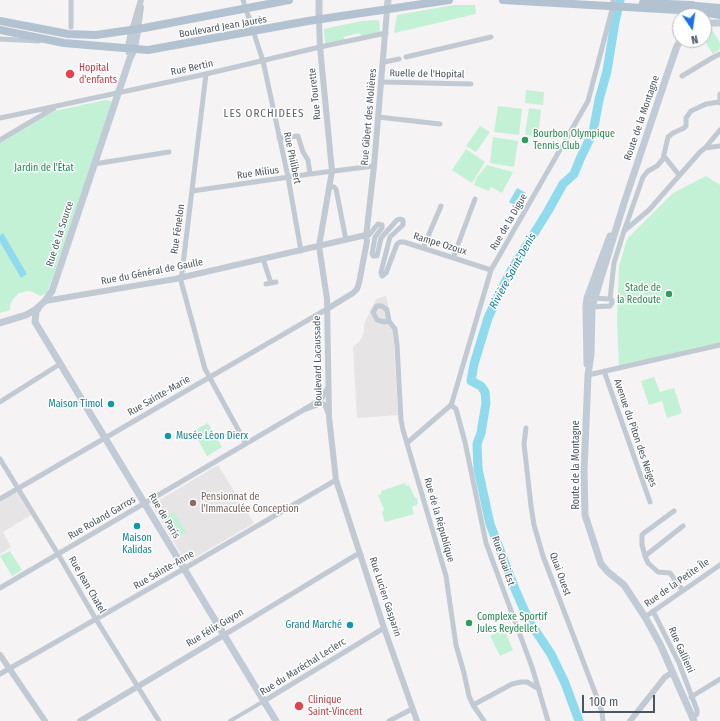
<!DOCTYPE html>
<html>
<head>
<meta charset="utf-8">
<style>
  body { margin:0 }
  #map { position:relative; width:720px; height:721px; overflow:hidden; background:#f5f3f3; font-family:"Fira Sans Condensed",sans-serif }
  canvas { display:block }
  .north { position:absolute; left:672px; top:8px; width:40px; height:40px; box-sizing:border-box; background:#fff; border:1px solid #b7bbc0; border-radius:50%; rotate:167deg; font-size:11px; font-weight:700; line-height:16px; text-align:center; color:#4a5661 }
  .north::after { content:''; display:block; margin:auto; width:14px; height:18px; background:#1a73e8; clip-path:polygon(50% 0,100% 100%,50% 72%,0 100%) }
  .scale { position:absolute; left:582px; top:695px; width:73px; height:18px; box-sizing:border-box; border:2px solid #4a5661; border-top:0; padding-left:5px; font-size:12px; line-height:14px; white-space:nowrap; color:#4a5661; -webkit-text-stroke:3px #fff; paint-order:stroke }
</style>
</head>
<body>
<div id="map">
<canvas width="720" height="721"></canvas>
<div class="north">N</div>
<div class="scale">100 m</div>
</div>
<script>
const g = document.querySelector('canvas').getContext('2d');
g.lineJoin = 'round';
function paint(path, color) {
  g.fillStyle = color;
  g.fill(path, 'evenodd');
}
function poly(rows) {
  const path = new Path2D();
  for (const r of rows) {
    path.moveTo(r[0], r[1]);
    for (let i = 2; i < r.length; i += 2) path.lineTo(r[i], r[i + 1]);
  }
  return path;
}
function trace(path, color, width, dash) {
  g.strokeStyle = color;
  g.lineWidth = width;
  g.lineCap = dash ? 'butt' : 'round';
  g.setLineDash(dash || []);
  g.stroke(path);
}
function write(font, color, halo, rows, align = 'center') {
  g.font = font + ' "Fira Sans Condensed",sans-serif';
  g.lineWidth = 3;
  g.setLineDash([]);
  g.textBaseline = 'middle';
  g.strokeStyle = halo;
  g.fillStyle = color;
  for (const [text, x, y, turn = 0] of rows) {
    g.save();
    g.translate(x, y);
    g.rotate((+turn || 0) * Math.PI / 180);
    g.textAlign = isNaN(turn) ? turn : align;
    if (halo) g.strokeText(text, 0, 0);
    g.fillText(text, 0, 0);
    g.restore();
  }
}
const education = poly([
  [386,296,393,327,398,415,357,418,353,347,360,341,364,332,364,324,376,299],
  [218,465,254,523,186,563,153,507,153,504],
  [18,492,31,515,3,532,11,547,0,554,0,502]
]);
const green = poly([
  [454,5,475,5,476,14,394,33,397,15],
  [379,20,380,32,362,36,359,33,343,37,346,40,325,44,324,29,362,21],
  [711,28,720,43,720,49,713,54,704,40,704,32],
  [526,90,544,92,543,105,525,103],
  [106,100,111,101,112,106,47,293,40,296,33,292,28,291,19,293,14,298,10,304,10,310,0,313,0,143,54,111],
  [498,106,522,109,519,135,494,132],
  [529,108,541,110,538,136,525,135],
  [480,126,490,132,476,152,466,146],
  [493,137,518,141,514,167,490,163],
  [466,149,485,162,472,183,452,170],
  [487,165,513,172,502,193,491,187,489,191,474,185,477,177],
  [706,176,720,185,720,343,619,366,617,321,619,266,627,239,673,193],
  [654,377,660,392,674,388,682,413,667,418,662,401,649,405,641,381],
  [208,423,222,447,207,456,193,431],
  [405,483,406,486,409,485,415,498,417,498,418,504,412,507,414,514,385,522,382,513,384,509,378,495,381,494,381,491],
  [174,512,186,532,175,539,163,518],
  [10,551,22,570,12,576,0,556],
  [504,629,513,650,500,656,490,636]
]);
const water = poly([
  [517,188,526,193,518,207,509,202],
  [3,233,27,274,21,278,0,242,0,235]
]);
const river = poly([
  [579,721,565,683,551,654,529,621,515,589,490,524,478,469,477,444,481,433,486,403,485,392,481,386,471,381,474,364,488,318,500,292,512,269,548,211,563,184,574,174,580,159,593,132,599,100,607,71,615,22,620,0]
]);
const pedestrian = poly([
  [230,721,264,701]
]);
const minor = poly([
  [243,0,263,61,288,177,301,251],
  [71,27,71,0],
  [0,39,39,41],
  [406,57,491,37],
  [384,62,399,59],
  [206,74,181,281,205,369,246,444],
  [682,76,712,58,720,54],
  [382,82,471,84],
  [720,94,720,103],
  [719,102,706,104,691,111,686,118,686,126,684,128,673,133,668,137,663,159,657,166,648,171,643,177,624,231,649,210,700,152,705,148,720,146],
  [378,117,440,124],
  [0,118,206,74,320,47,386,33],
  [279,138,298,136,303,152,308,160,310,174],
  [0,140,54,108],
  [705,148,720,130],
  [664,156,679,175],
  [94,164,169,152],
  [329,186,334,187,336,189,346,240],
  [192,191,310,174,374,166],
  [366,235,369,235,378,224,382,225,382,228,375,237,372,254,373,256,377,256,381,238,397,220,400,219,403,220,403,225,390,237,381,272,382,276,386,273,397,244,400,242,404,242,491,270],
  [423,248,441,206],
  [453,258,475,199],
  [263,259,271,283],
  [266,284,276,282],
  [610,299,614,263,624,231],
  [591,307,610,306,612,303,612,300,610,299,593,298],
  [389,321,384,322,377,320,373,312,377,306,382,306,387,310,389,321,395,329,397,345,401,420,403,430,446,576,456,645,464,673,469,696,473,705,484,721],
  [604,371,650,502],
  [588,375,720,345],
  [0,402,60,364],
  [451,405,456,409,465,442,486,543,532,667,548,721],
  [526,428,524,444,531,506,534,525,543,556,596,695,602,712,603,721],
  [407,443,451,405,453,399,491,270,588,101,613,6,613,0],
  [0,459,58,554,94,616,159,721],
  [0,499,327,309],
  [674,511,644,533,642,535,642,545,645,556,648,563,658,572,670,573,683,591],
  [645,556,683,526],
  [0,588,305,409,322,398,327,389],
  [653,611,679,663,697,710,697,714,692,718],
  [645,617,720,565],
  [224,635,356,555,361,555],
  [0,674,180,571,336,480],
  [691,697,720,679],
  [264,701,384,628],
  [473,705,512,684,521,682,527,682,539,689],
  [389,721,412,709]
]);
const tertiary = poly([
  [319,20,320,47,332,171,319,246,327,299,329,417,336,480,384,628,417,721],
  [138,29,141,7],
  [132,30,141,0],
  [45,301,175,279,366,235],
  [327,309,353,293,357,289,359,283,367,241,366,237,374,166,387,10],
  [305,409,321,403,326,406,328,412],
  [0,655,45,721],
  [80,721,224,635],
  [630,721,665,677,673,672]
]);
const secondary = poly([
  [319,0,319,20],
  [387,10,388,0],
  [704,23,720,23],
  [681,40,677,46,668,72,624,203,592,307,591,354,588,375,584,471,585,515,601,564,608,572,624,585,645,617,660,644,694,721],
  [129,52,129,44,132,30],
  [39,307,36,312,35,322,276,721],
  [0,323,26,315,35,310,45,301,52,291,130,58,134,50,138,29],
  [587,364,586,307,587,298,610,236]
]);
const primary = poly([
  [696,6,720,8],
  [696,11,720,15],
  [0,21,68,34,96,35,144,28,289,0],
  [0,30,64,43,148,50,308,21,449,0]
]);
const primaryBridge = poly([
  [503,0,696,11],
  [643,3,692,5]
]);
const markers = [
  [70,74,5,"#e0444e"],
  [525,140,4,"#2e9e5b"],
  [669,294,4,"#2e9e5b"],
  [111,404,4,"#0f9aa8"],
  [168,436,4,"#0f9aa8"],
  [193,503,4,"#8d6e63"],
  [137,526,4,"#0f9aa8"],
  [469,623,4,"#2e9e5b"],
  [350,625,4,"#0f9aa8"],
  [299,706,5,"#e0444e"]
];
const streetNames = [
  ["Boulevard Jean Jaurès",223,27,-10],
  ["Rue Bertin",192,68,-12],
  ["Ruelle de l'Hopital",427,74,1],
  ["Rue Tourette",315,94,-96],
  ["Rue Gibert des Molières",369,117,-85],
  ["Route de la Montagne",642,118,-71],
  ["Rue Philibert",292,158,78],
  ["Rue Milius",258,173,-8],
  ["Rue de la Digue",509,222,-60],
  ["Rue Fénelon",178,229,-82],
  ["Rue de la Source",60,234,-72],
  ["Rampe Ozoux",440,244,17],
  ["Rue du Général de Gaulle",152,272,-11],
  ["Boulevard Lacaussade",318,361,-91],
  ["Rue Sainte-Marie",159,396,-30],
  ["Avenue du Piton des Neiges",635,433,71],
  ["Route de la Montagne",576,465,-90],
  ["Rue de Paris",164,516,59],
  ["Rue Roland Garros",102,518,-30],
  ["Rue de la République",439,520,74],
  ["Rue Quai Est",503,561,71],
  ["Rue Sainte-Anne",164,570,-30],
  ["Quai Ouest",560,574,70],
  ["Rue de la Petite Île",677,583,-35],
  ["Rue Jean Chatel",87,585,60],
  ["Rue Lucien Gasparin",385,597,72],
  ["Rue Félix Guyon",215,628,-31],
  ["Rue Gallieni",681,650,66],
  ["Rue du Maréchal Leclerc",303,667,-32]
];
const healthNames = [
  ["Hopital",79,68],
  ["d'enfants",79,80],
  ["Clinique",308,700],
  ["Saint-Vincent",308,712]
];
const leisureNames = [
  ["Bourbon Olympique",533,134],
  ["Tennis Club",533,146],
  ["Stade de",661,288,"right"],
  ["la Redoute",661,300,"right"],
  ["Complexe Sportif",477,617],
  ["Jules Reydellet",477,629]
];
const parkNames = [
  ["Jardin de l'État",44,168]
];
const cultureNames = [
  ["Maison Timol",103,404],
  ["Musée Léon Dierx",176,436,"left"],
  ["Maison",137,538,"center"],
  ["Kalidas",137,550,"center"],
  ["Grand Marché",342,625]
];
const educationNames = [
  ["Pensionnat de",201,497],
  ["l'Immaculée Conception",201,509]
];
const neighbourhoodNames = [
  ["LES ORCHIDEES",264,114]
];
const waterNames = [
  ["Rivière Saint-Denis",513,271,-61]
];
paint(education, '#e6e4e5');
paint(green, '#c3f1d5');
paint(water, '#90daee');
trace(river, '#90daee', 9);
trace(pedestrian, '#c1cad2', 4);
trace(minor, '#c1cad2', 5);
trace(tertiary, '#c1cad2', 6);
trace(secondary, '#c1cbd6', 7);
trace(primary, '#b3c2d1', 8);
trace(primaryBridge, '#b3c2d1', 8);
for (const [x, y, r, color] of markers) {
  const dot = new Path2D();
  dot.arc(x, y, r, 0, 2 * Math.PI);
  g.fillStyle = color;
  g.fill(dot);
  trace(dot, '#fff', 1.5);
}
write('10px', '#4a5661', '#fff', streetNames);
write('10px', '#be3a42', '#fff', healthNames, 'left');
write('10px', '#27864d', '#fff', leisureNames, 'left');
write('10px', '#17864f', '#fff', parkNames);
write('10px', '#0d838f', '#fff', cultureNames, 'right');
write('10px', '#785e54', '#fff', educationNames, 'left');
g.letterSpacing = '1px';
write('11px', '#5f6368', '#fff', neighbourhoodNames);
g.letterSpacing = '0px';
write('italic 11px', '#0c7c9b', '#fff', waterNames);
</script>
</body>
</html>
